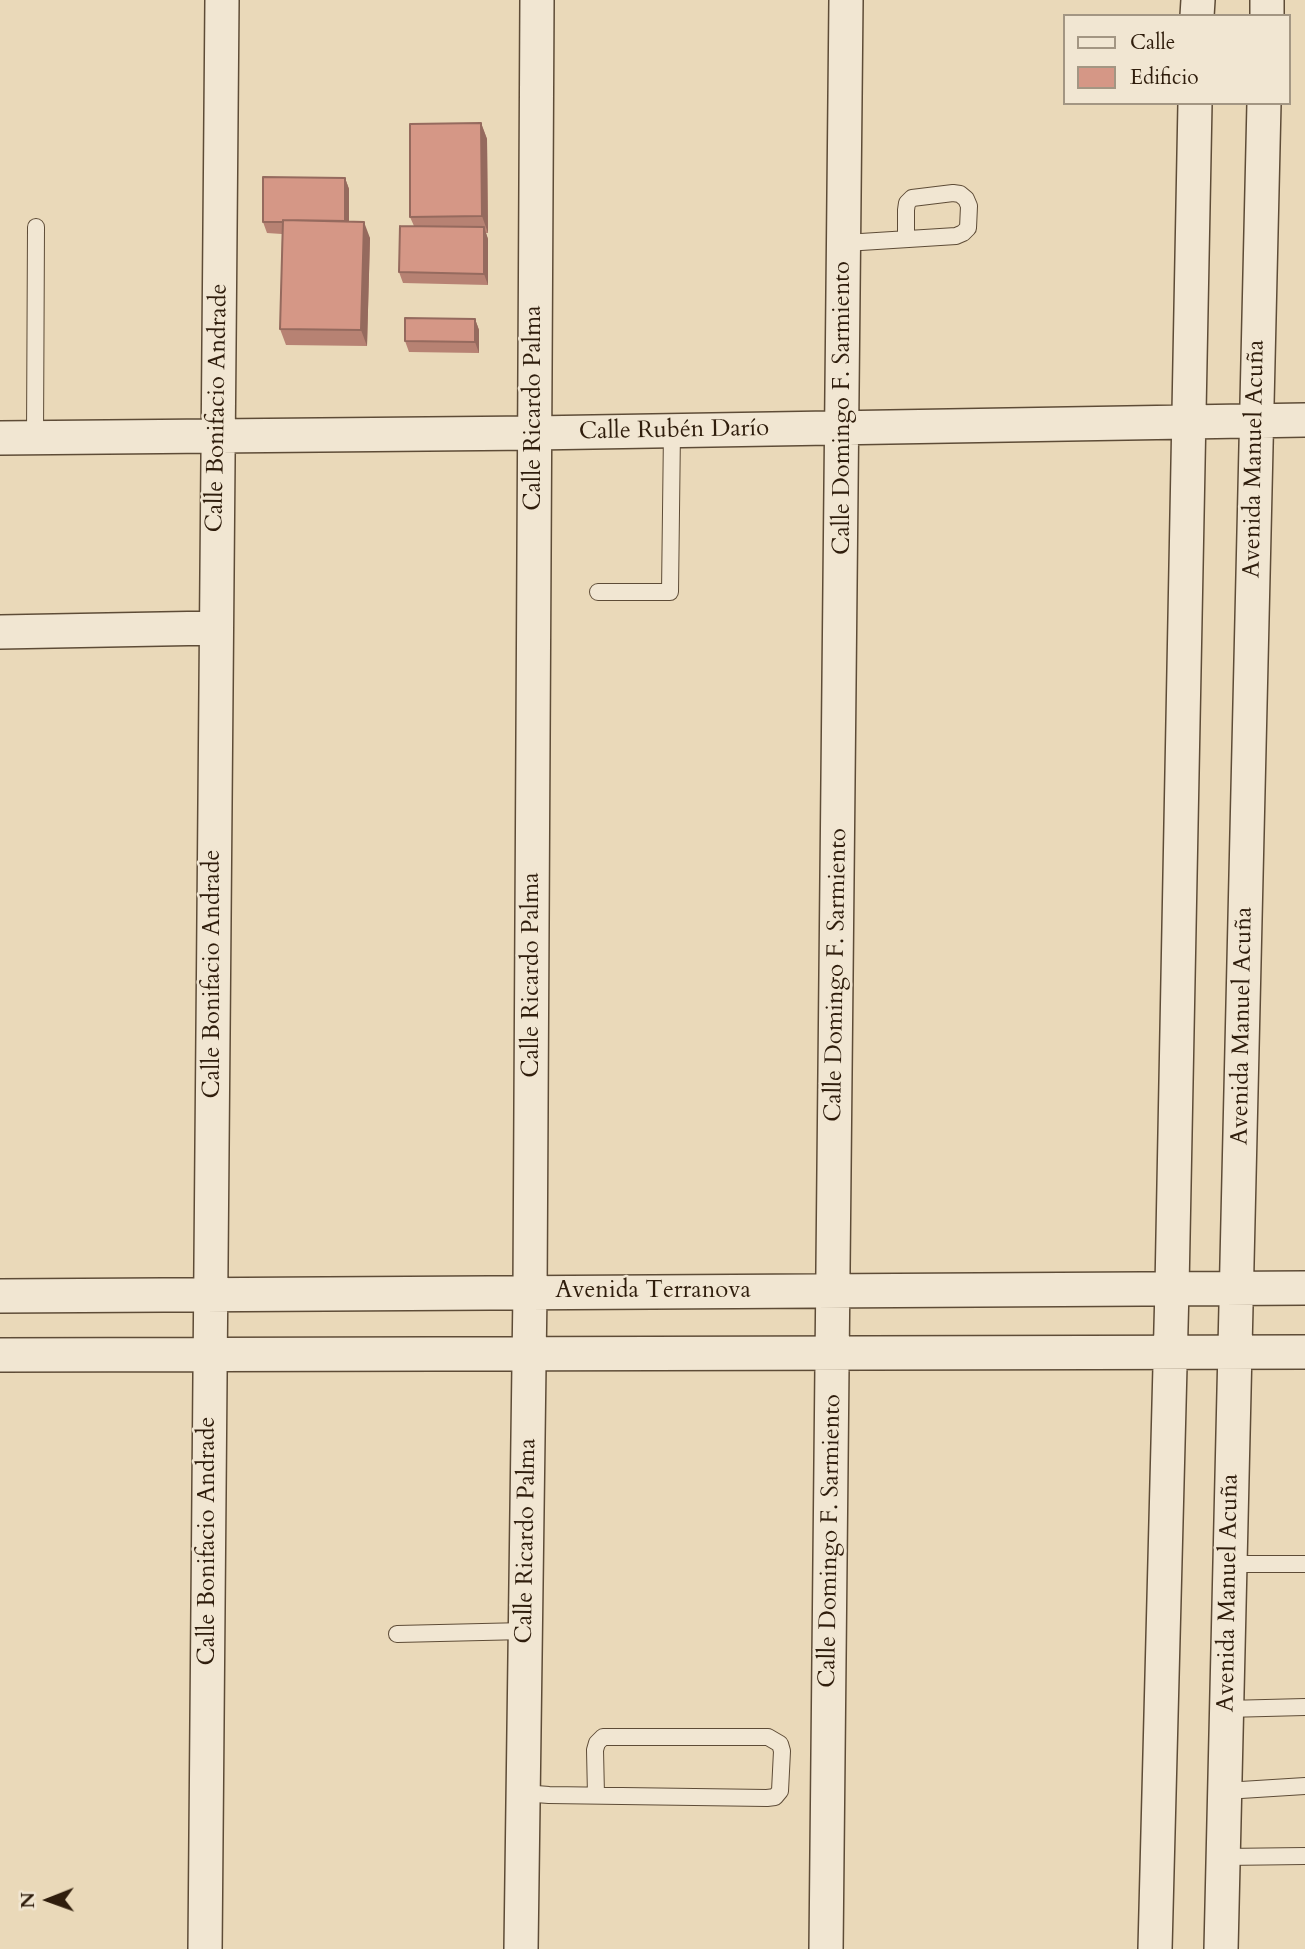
<!DOCTYPE html>
<html>
<head>
<meta charset="utf-8">
<style>
  body { margin:0 }
  #map { position:relative; width:1305px; height:1949px; overflow:hidden; background:#ead9b9; font-family:Cardo,serif }
  canvas { display:block }
  .legend { position:absolute; left:1063px; top:14px; width:228px; height:91px; box-sizing:border-box; background:#f1e6d2; border:2px solid #a39683; margin:0; padding:9px 12px; list-style:none; font-size:21px; color:#2f1d0c }
  .legend li { display:flex; align-items:center; gap:14px; height:35px }
  .legend b { width:35px; border:2px solid #a39683 }
  .north { position:absolute; left:14px; top:1865px; width:70px; height:70px; -webkit-text-stroke:5px #f1e6d2; paint-order:stroke; rotate:269deg; font-size:19px; font-weight:700; line-height:28px; text-align:center; color:#2f1d0c }
  .north::after { content:''; display:block; margin:auto; width:24px; height:32px; background:#2f1d0c; clip-path:polygon(50% 0,100% 100%,50% 72%,0 100%) }
</style>
</head>
<body>
<div id="map">
<canvas width="1305" height="1949"></canvas>
<ul class="legend">
<li><b style="height:9px;background:#f1e6d2"></b>Calle</li>
<li><b style="height:19px;background:#d59786"></b>Edificio</li>
</ul>
<div class="north">N</div>
</div>
<script>
const g = document.querySelector('canvas').getContext('2d');
g.lineJoin = 'round';
function poly(rows) {
  const path = new Path2D();
  for (const r of rows) {
    path.moveTo(r[0], r[1]);
    for (let i = 2; i < r.length; i += 2) path.lineTo(r[i], r[i + 1]);
  }
  return path;
}
function trace(path, color, width, dash) {
  g.strokeStyle = color;
  g.lineWidth = width;
  g.lineCap = dash ? 'butt' : 'round';
  g.setLineDash(dash || []);
  g.stroke(path);
}
function paint(path, color) {
  g.fillStyle = color;
  g.fill(path, 'evenodd');
}
function write(font, color, halo, rows, align = 'center') {
  g.font = font + ' Cardo,serif';
  g.lineWidth = 5;
  g.setLineDash([]);
  g.textBaseline = 'middle';
  g.strokeStyle = halo;
  g.fillStyle = color;
  for (const [text, x, y, turn = 0] of rows) {
    g.save();
    g.translate(x, y);
    g.rotate((+turn || 0) * Math.PI / 180);
    g.textAlign = isNaN(turn) ? turn : align;
    if (halo) g.strokeText(text, 0, 0);
    g.fillText(text, 0, 0);
    g.restore();
  }
}
const service = poly([
  [845,243,956,236,963,233,968,228,969,206,966,199,960,194,953,193,912,198,907,203,906,210,906,239],
  [35,437,36,227],
  [598,592,670,592,672,431],
  [1230,1564,1305,1564],
  [397,1634,525,1631],
  [1226,1709,1305,1707],
  [1225,1791,1305,1786],
  [523,1793,549,1795,767,1798,775,1797,780,1791,782,1751,780,1744,768,1737,603,1737,597,1743,595,1750,596,1795],
  [1223,1857,1305,1856]
]);
const minor = poly([
  [1197,16,1198,0],
  [1267,16,1267,0],
  [0,438,534,433,1305,420],
  [0,632,215,628],
  [0,1296,1305,1288],
  [0,1355,1305,1352],
  [205,1949,222,0],
  [521,1949,530,1291,537,0],
  [826,1949,846,0],
  [1155,1949,1172,1288,1195,103],
  [1221,1949,1264,103]
]);
const wall = poly([
  [481,123,487,139,488,233,486,233,488,239,488,285,403,283,399,272,414,226,410,217],
  [345,178,349,189,349,221,370,238,367,346,286,345,280,329,282,234,267,233,263,222],
  [475,319,479,330,479,353,409,352,405,341]
]);
const shadedWall = poly([
  [481,123,487,139,488,233,482,216],
  [345,178,349,189,349,234,345,223],
  [364,222,370,238,367,346,361,330],
  [484,227,488,239,488,285,484,274],
  [475,319,479,330,479,353,475,342]
]);
const building = poly([
  [481,123,482,216,410,217,410,124,481,123],
  [263,177,345,178,345,221,283,220,283,222,263,222,263,177],
  [283,220,364,222,361,330,280,329,283,220],
  [400,226,484,227,484,274,399,272,400,226],
  [405,318,475,319,475,342,405,341,405,318]
]);
const streetNames = [
  ["Calle Bonifacio Andrade",218,408,-89],
  ["Calle Ricardo Palma",534,408,-90],
  ["Calle Domingo F. Sarmiento",843,408,-90],
  ["Calle Rubén Darío",674,431,-1],
  ["Avenida Manuel Acuña",1255,459,-89],
  ["Calle Bonifacio Andrade",213,974,-90],
  ["Calle Ricardo Palma",532,975,-90],
  ["Calle Domingo F. Sarmiento",837,975,-89],
  ["Avenida Manuel Acuña",1243,1026,-89],
  ["Avenida Terranova",653,1291],
  ["Calle Bonifacio Andrade",208,1541,-90],
  ["Calle Ricardo Palma",527,1541,-89],
  ["Calle Domingo F. Sarmiento",831,1541,-89],
  ["Avenida Manuel Acuña",1229,1593,-89]
];
trace(service, '#5e4c37', 18);
trace(minor, '#5e4c37', 36);
trace(service, '#f1e6d2', 16);
trace(minor, '#f1e6d2', 33);
paint(wall, '#b78273');
paint(shadedWall, '#956a5e');
paint(building, '#d59786');
trace(building, '#956a5e', 2);
write('24px', '#2f1d0c', '#f1e6d2', streetNames);
</script>
</body>
</html>
